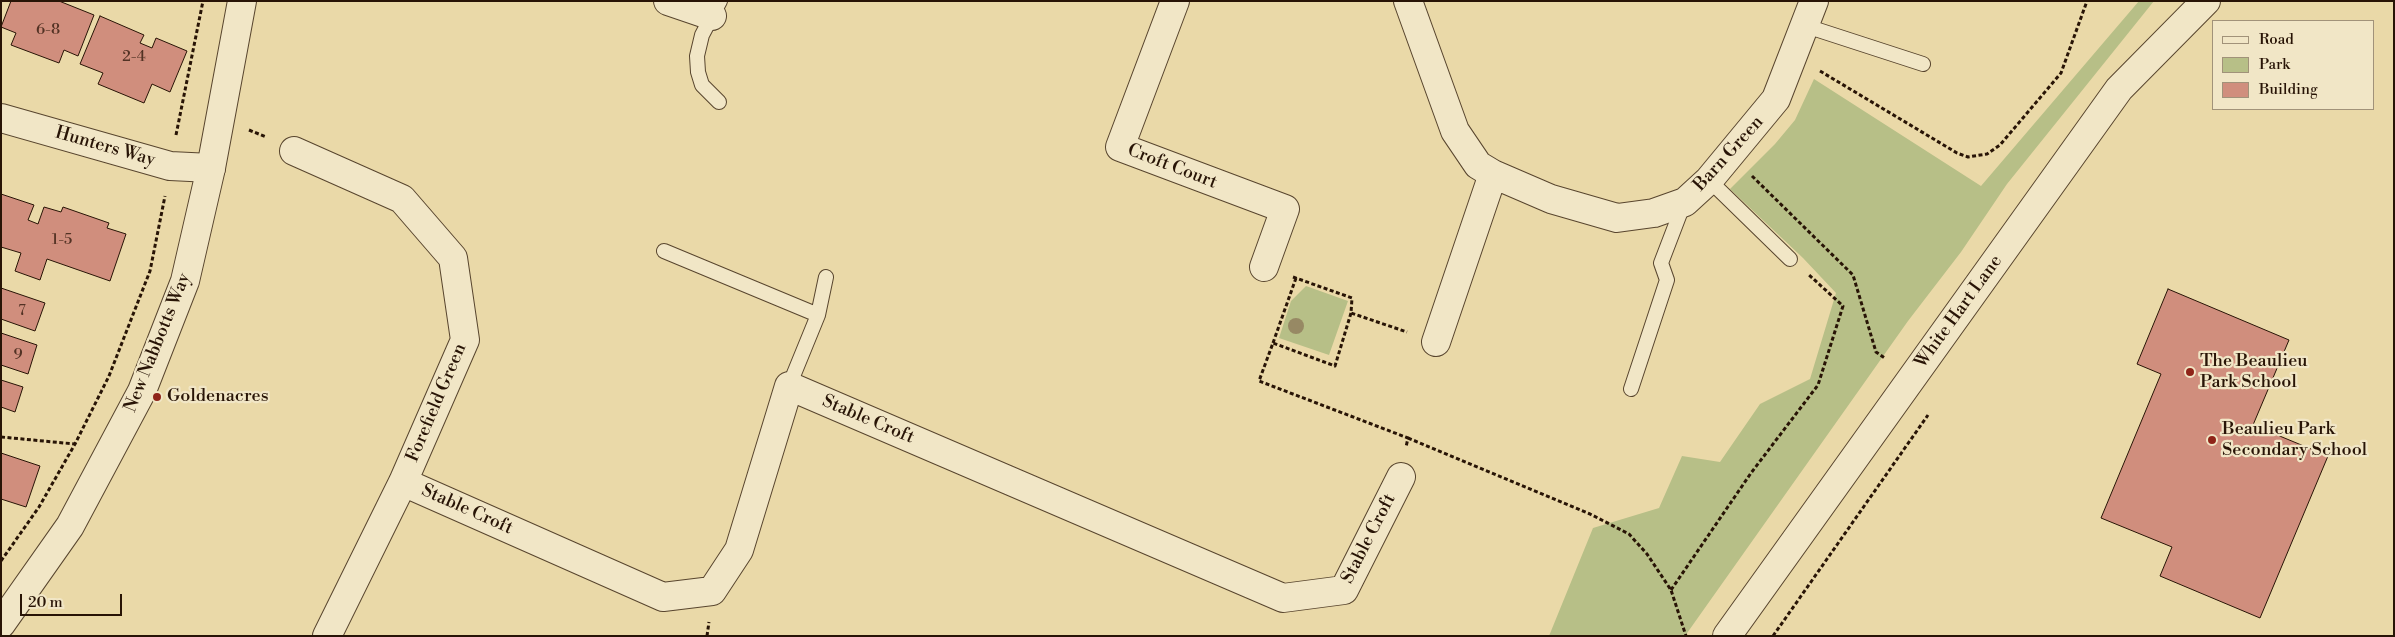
<!DOCTYPE html>
<html>
<head>
<meta charset="utf-8">
<style>
  body { margin:0 }
  #map { position:relative; width:2395px; height:637px; overflow:hidden; background:#ead9a8; font-family:"Libre Bodoni",serif }
  canvas { display:block }
  .frame { position:absolute; inset:0; border:2px solid #281406; pointer-events:none }
  .legend { position:absolute; left:2212px; top:20px; width:162px; height:90px; box-sizing:border-box; background:#f1e6c6; border:1px solid #a19279; margin:0; padding:6px 9px; list-style:none; font-size:15px; color:#281406 }
  .legend li { display:flex; align-items:center; gap:10px; height:25px }
  .legend b { width:25px; border:1px solid #a19279 }
  .scale { position:absolute; left:20px; top:594px; width:102px; height:22px; box-sizing:border-box; border:2px solid #281406; border-top:0; padding-left:6px; font-size:15px; line-height:18px; white-space:nowrap; color:#281406; -webkit-text-stroke:4px #f1e6c6; paint-order:stroke }
</style>
</head>
<body>
<div id="map">
<canvas width="2395" height="637"></canvas>
<div class="frame"></div>
<ul class="legend">
<li><b style="height:6px;background:#f1e6c6"></b>Road</li>
<li><b style="height:14px;background:#b7bf87"></b>Park</li>
<li><b style="height:14px;background:#d08e7d"></b>Building</li>
</ul>
<div class="scale">20 m</div>
</div>
<script>
const g = document.querySelector('canvas').getContext('2d');
g.lineJoin = 'round';
function paint(path, color) {
  g.fillStyle = color;
  g.fill(path, 'evenodd');
}
function poly(rows) {
  const path = new Path2D();
  for (const r of rows) {
    path.moveTo(r[0], r[1]);
    for (let i = 2; i < r.length; i += 2) path.lineTo(r[i], r[i + 1]);
  }
  return path;
}
function trace(path, color, width, dash) {
  g.strokeStyle = color;
  g.lineWidth = width;
  g.lineCap = dash ? 'butt' : 'round';
  g.setLineDash(dash || []);
  g.stroke(path);
}
function write(font, color, halo, rows, align = 'center') {
  g.font = font + ' "Libre Bodoni",serif';
  g.lineWidth = 4.5;
  g.setLineDash([]);
  g.textBaseline = 'middle';
  g.strokeStyle = halo;
  g.fillStyle = color;
  for (const [text, x, y, turn = 0] of rows) {
    g.save();
    g.translate(x, y);
    g.rotate((+turn || 0) * Math.PI / 180);
    g.textAlign = isNaN(turn) ? turn : align;
    if (halo) g.strokeText(text, 0, 0);
    g.fillText(text, 0, 0);
    g.restore();
  }
}
const green = poly([
  [2139,1,2154,1,2007,184,1961,252,1908,321,1685,636,1549,636,1593,528,1659,508,1682,456,1720,462,1760,404,1810,379,1836,293,1803,258,1730,189,1775,144,1795,120,1814,79,1981,186],
  [1306,286,1348,301,1329,355,1279,338,1291,301]
]);
const building = poly([
  [11,1,59,1,94,15,78,56,64,50,59,63,11,45,16,33,1,27,11,1],
  [100,16,144,35,140,43,152,48,156,38,187,51,170,92,152,84,144,103,98,84,103,73,80,64,100,16],
  [1,194,34,205,28,220,38,224,44,207,61,212,63,207,109,223,107,228,126,234,110,281,47,259,40,280,15,271,21,253,1,247,1,194],
  [1,288,45,303,35,331,1,319,1,288],
  [2168,289,2289,340,2253,425,2328,456,2260,618,2160,576,2172,547,2101,518,2161,374,2137,364,2168,289],
  [1,333,37,345,28,374,1,365,1,333],
  [1,380,23,387,15,412,1,407,1,380],
  [1,453,40,466,26,507,1,499,1,453]
]);
const path = poly([
  [1820,71,1957,153,1968,157,1987,154,2000,145,2061,73,2087,1],
  [249,130,266,137],
  [176,135,203,1],
  [1752,176,1853,275,1876,352,1886,359],
  [1293,277,1352,298,1351,313,1407,332],
  [1351,313,1335,366,1273,343,1259,381,1408,438,1406,447],
  [1273,343,1296,278],
  [1,437,75,444],
  [1408,438,1590,514,1629,534,1647,554,1671,590,1686,636],
  [1,561,39,507,75,444,109,376,150,271,165,196],
  [1671,590,1751,473,1818,385,1843,306,1808,274],
  [707,636,709,622],
  [1773,636,1928,415]
]);
const service = poly([
  [1806,26,1923,64],
  [719,102,702,85,698,72,697,56,702,35,720,1],
  [1709,180,1790,259],
  [664,251,818,315],
  [789,386,818,315,826,277],
  [1631,389,1667,280,1661,263,1684,203]
]);
const minor = poly([
  [668,1,712,16],
  [1175,1,1120,147,1285,209,1264,267],
  [1408,1,1455,131,1478,165,1493,174,1551,199,1617,218,1654,213,1685,202,1709,180,1776,99,1814,1],
  [1,118,170,166,211,168],
  [294,151,402,199,453,258,465,340,403,482,327,636],
  [1436,342,1493,174],
  [403,482,663,597,712,591,739,550,789,386,1283,598,1344,590,1401,477]
]);
const tertiary = poly([
  [1,624,70,526,142,391,185,281,211,168,242,1],
  [1727,636,2119,89,2206,1]
]);
const trees = [
  [1296,326]
];
const markers = [
  [2190,372,5,"#8f2418"],
  [157,397,5,"#8f2418"],
  [2212,440,5,"#8f2418"]
];
const numberNames = [
  ["6-8",48,30],
  ["2-4",134,57],
  ["1-5",62,240],
  ["7",22,311],
  ["9",18,355]
];
const streetNames = [
  ["Hunters Way",105,147,16],
  ["Barn Green",1729,154,-48],
  ["Croft Court",1172,167,21],
  ["White Hart Lane",1959,312,-54],
  ["New Nabbotts Way",158,343,-68],
  ["Forefield Green",437,403,-67],
  ["Stable Croft",868,420,23],
  ["Stable Croft",467,510,24],
  ["Stable Croft",1369,539,-63]
];
const poiNames = [
  ["The Beaulieu",2200,362],
  ["Park School",2200,383],
  ["Goldenacres",167,397],
  ["Beaulieu Park",2222,430],
  ["Secondary School",2222,451]
];
paint(green, '#b7bf87');
paint(building, '#d08e7d');
trace(building, '#281406', 1);
trace(service, '#58452e', 16);
trace(minor, '#58452e', 30);
trace(tertiary, '#58452e', 30);
trace(path, '#281406', 3, [4, 2.5]);
trace(service, '#f1e6c6', 14);
trace(minor, '#f1e6c6', 28);
trace(tertiary, '#f1e6c6', 28);
g.fillStyle = '#978964';
for (const [x, y] of trees) {
  g.beginPath();
  g.arc(x, y, 8, 0, 2 * Math.PI);
  g.fill();
}
for (const [x, y, r, color] of markers) {
  const dot = new Path2D();
  dot.arc(x, y, r, 0, 2 * Math.PI);
  g.fillStyle = color;
  g.fill(dot);
  trace(dot, '#f1e6c6', 2);
}
write('15px', '#523224', null, numberNames);
write('18px', '#281406', '#f1e6c6', streetNames);
write('18px', '#281406', '#f1e6c6', poiNames, 'left');
</script>
</body>
</html>
